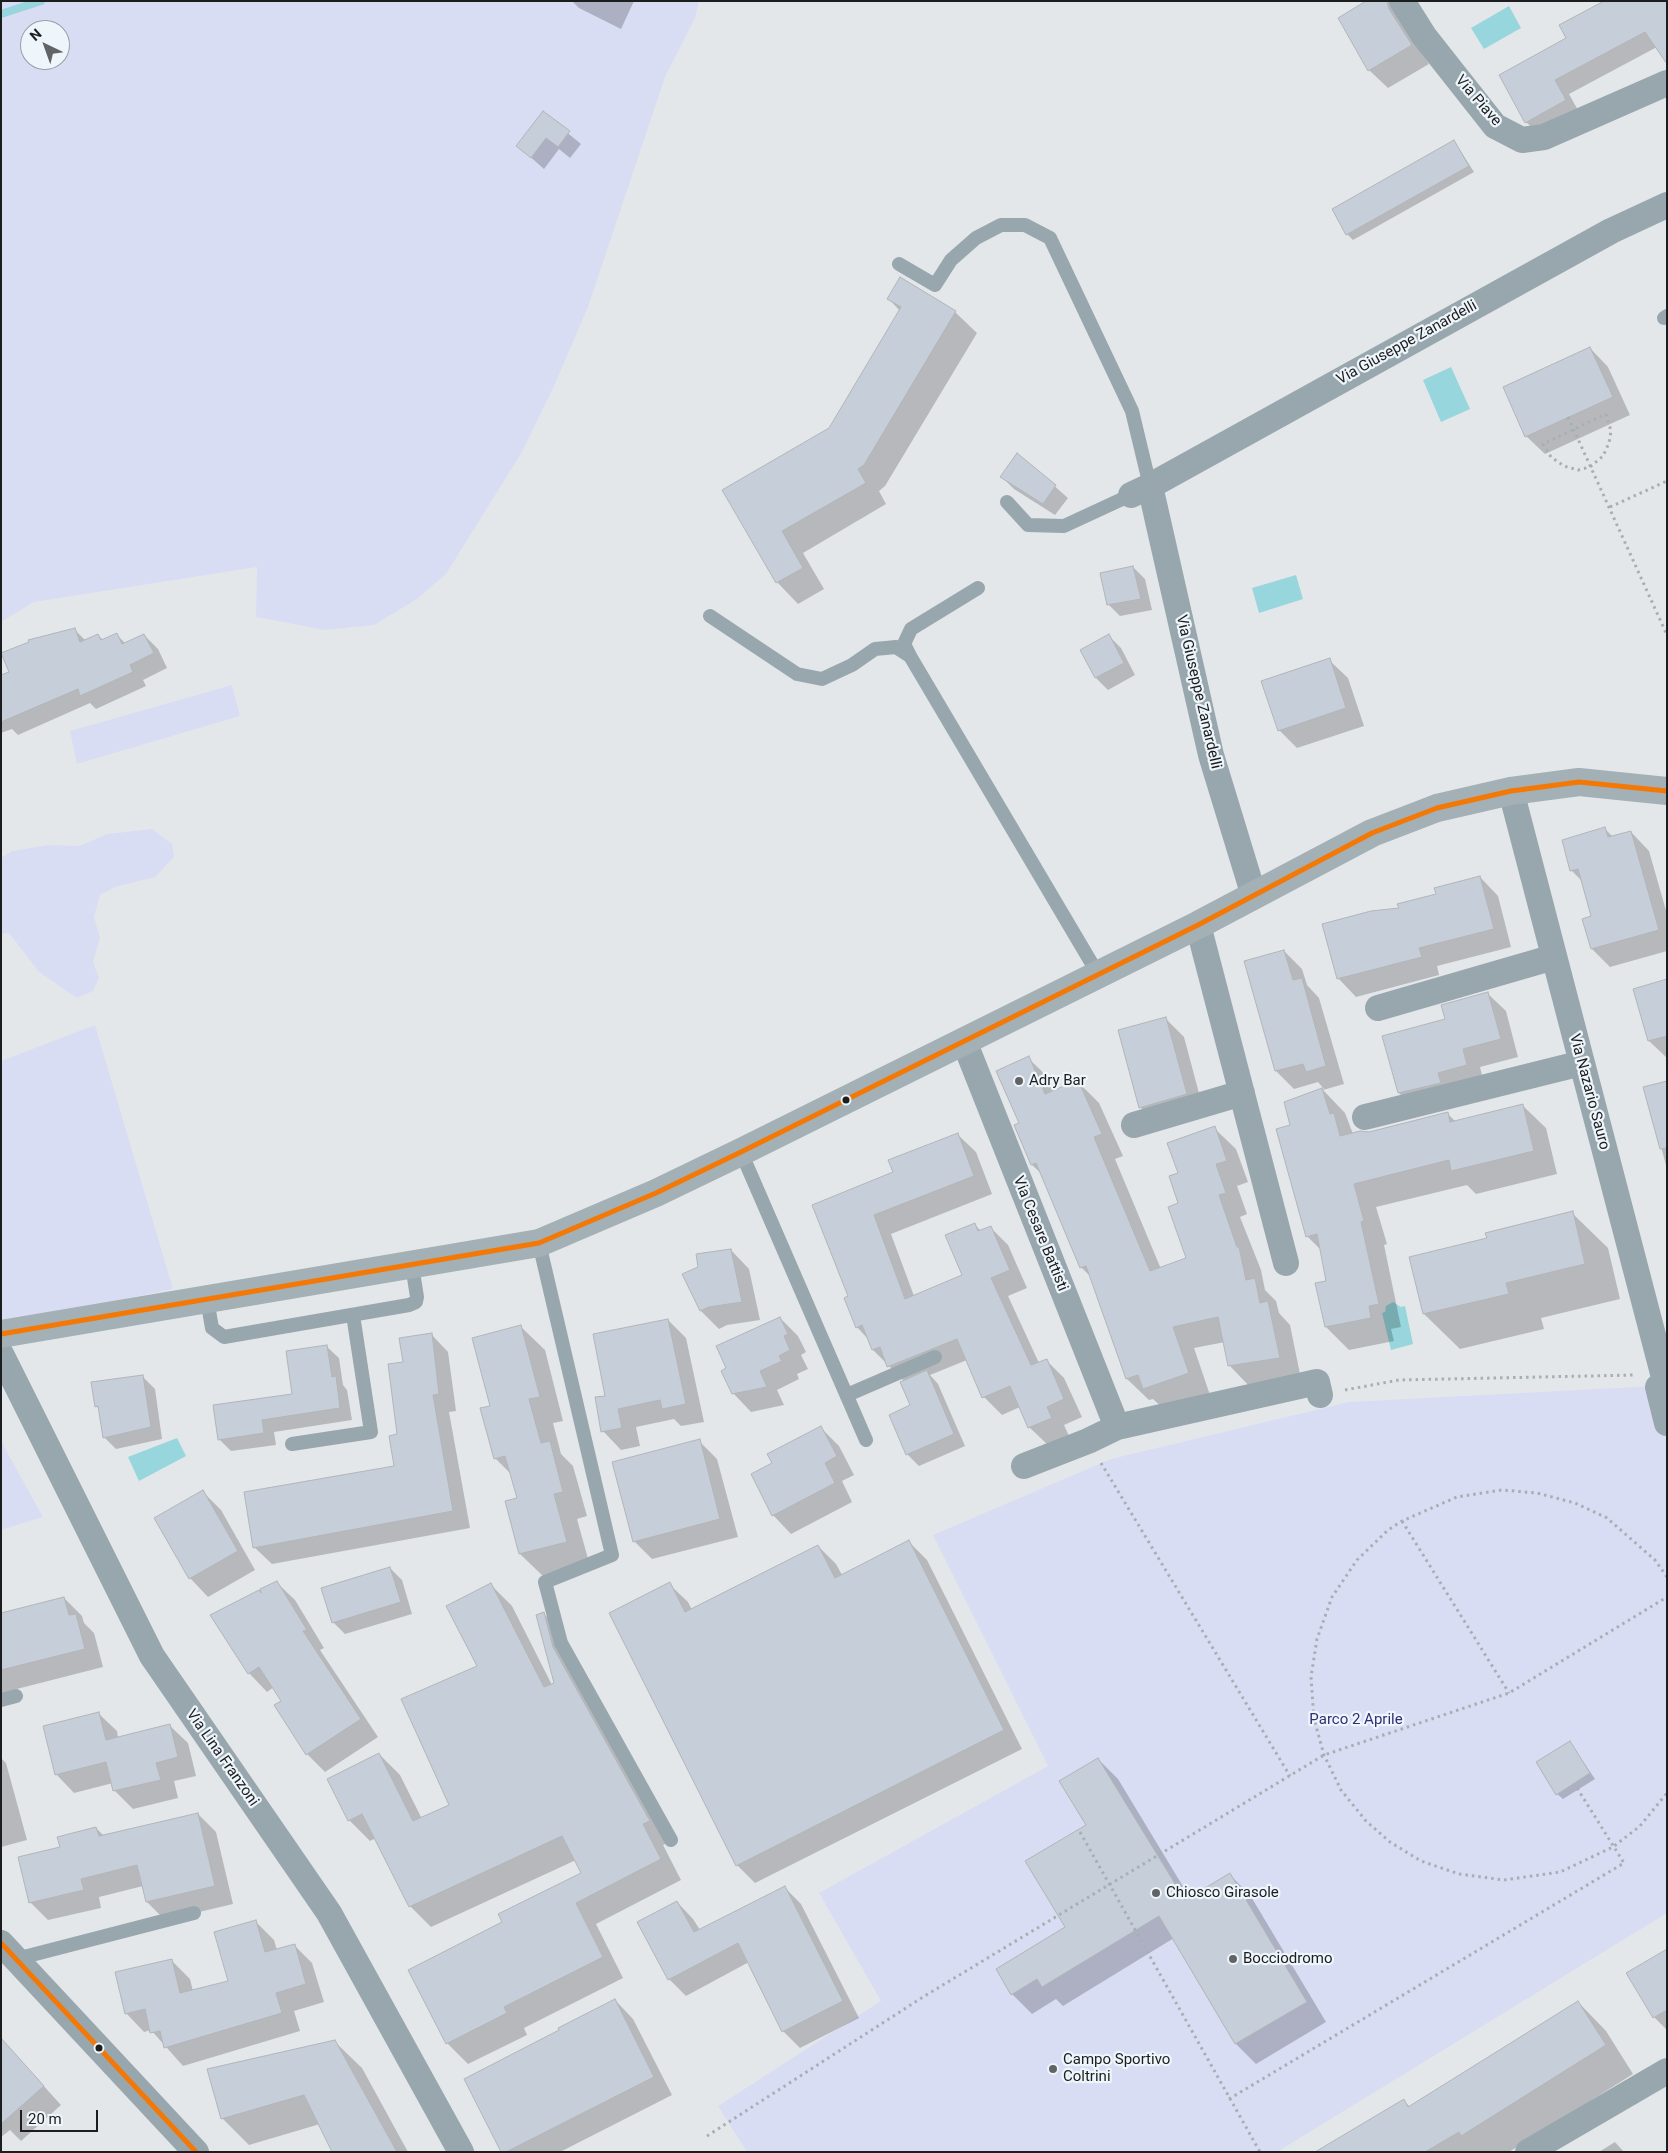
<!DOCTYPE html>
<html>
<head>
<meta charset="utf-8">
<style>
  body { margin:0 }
  #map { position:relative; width:1668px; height:2153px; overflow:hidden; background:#e4e7ea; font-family:Roboto,sans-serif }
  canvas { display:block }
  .frame { position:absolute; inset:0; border:2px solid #1b1d1f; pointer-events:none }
  .north { position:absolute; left:20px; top:20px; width:50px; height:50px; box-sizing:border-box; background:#eef5fb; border:1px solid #9a9fa3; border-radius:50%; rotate:318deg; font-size:14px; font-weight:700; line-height:20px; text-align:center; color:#1b1d1f }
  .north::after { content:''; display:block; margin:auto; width:18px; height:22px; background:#616466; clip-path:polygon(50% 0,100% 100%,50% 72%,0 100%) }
  .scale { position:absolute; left:20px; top:2110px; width:78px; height:22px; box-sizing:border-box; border:2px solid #1b1d1f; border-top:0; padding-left:6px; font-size:15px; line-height:18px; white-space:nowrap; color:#1b1d1f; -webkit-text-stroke:4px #eef5fb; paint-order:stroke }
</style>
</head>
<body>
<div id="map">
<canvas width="1668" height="2153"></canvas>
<div class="frame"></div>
<div class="north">N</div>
<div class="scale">20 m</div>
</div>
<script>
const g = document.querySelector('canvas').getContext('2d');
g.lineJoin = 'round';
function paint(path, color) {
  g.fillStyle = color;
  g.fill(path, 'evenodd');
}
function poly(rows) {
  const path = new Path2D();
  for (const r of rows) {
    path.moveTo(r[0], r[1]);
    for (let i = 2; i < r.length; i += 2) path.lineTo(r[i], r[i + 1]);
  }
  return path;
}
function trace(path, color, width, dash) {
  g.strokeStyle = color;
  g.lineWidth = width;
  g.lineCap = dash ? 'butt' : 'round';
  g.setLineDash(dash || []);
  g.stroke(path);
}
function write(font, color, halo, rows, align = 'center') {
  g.font = font + ' Roboto,sans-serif';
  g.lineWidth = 4.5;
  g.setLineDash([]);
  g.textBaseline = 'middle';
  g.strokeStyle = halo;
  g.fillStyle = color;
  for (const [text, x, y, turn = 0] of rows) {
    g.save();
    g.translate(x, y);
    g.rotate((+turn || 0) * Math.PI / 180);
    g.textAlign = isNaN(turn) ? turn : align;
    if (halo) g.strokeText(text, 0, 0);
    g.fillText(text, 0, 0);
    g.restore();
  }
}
const green = poly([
  [1,1,699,1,695,18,665,77,588,307,554,386,522,452,446,574,417,599,374,625,325,630,256,617,257,567,34,602,1,622],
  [30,30,60,30,60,60,30,60],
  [232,685,240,716,77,764,70,731],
  [152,829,172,844,174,857,155,877,115,887,100,895,94,917,100,938,93,962,99,978,93,991,77,998,39,972,9,933,1,934,1,858,12,851,48,845,80,846,107,834],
  [95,1025,173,1289,1,1324,1,1061],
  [1655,1386,1667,1436,1667,1913,1277,2152,747,2152,718,2106,881,2001,819,1893,1048,1766,933,1535,1111,1459,1349,1402],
  [1,1441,43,1517,1,1530]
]);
const water = poly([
  [1509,6,1521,28,1484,49,1471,28],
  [1451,367,1470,409,1441,422,1423,380],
  [1296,575,1303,599,1259,613,1252,588],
  [1393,1302,1401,1307,1405,1306,1413,1344,1391,1350,1382,1313,1385,1312,1386,1306],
  [177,1438,186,1456,139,1481,128,1457]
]);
const shadow = poly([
  [572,1,634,1,621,29,579,8],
  [1368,1,1390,1,1429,64,1388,88,1369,70],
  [1635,1,1657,47,1569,94,1580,114,1541,136,1526,122,1501,76],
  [543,113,581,144,570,158,559,149,544,169,518,146],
  [1454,141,1474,172,1353,240,1347,234,1333,209],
  [888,298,955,312,977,333,885,486,879,491,886,504,803,553,824,589,798,604,777,582,724,490,830,429,900,311],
  [1590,348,1608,367,1630,415,1545,454,1526,436],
  [1018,454,1068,498,1055,515,1014,489,1002,477],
  [1133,567,1145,579,1152,610,1120,616,1108,604],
  [75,630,86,641,98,635,103,640,116,634,126,644,144,635,158,649,167,668,143,680,146,686,96,709,90,703,18,735,12,729,1,733,1,677],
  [1109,636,1121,648,1135,675,1108,690,1096,678,1082,650],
  [1329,660,1348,678,1364,726,1297,748,1279,730],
  [1605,829,1613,837,1631,832,1649,851,1667,914,1667,951,1610,967,1592,949,1592,917,1582,881,1571,870],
  [1480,877,1498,896,1511,947,1437,966,1439,975,1356,997,1338,978,1400,909],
  [1284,951,1302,969,1307,985,1319,998,1344,1084,1323,1090,1345,1113,1353,1134,1369,1133,1447,1113,1456,1122,1522,1105,1546,1128,1557,1174,1476,1194,1467,1185,1376,1207,1387,1244,1384,1245,1401,1327,1391,1329,1394,1341,1349,1350,1326,1327,1328,1282,1321,1250,1308,1237,1277,1130,1292,1126,1285,1103,1324,1089,1318,1082,1294,1089,1276,1071,1246,962],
  [1667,980,1667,1058,1649,1041],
  [1487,993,1506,1011,1518,1057,1480,1067,1484,1083,1417,1111,1399,1093,1446,1020],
  [1165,1018,1184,1037,1204,1112,1158,1125,1140,1107],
  [1028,1058,1050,1079,1055,1091,1077,1081,1099,1103,1123,1156,1115,1159,1161,1269,1188,1259,1179,1204,1179,1173,1214,1128,1236,1149,1248,1182,1237,1186,1247,1214,1240,1217,1261,1270,1265,1290,1276,1301,1279,1313,1290,1325,1301,1379,1251,1388,1230,1366,1225,1342,1194,1348,1210,1395,1165,1410,1153,1399,1149,1400,1127,1379,1091,1277,1081,1267,1043,1175,1032,1165,1015,1126,1020,1124],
  [1667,1082,1667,1169,1645,1088],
  [957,1134,976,1152,992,1194,891,1234,914,1296,964,1275,974,1224,981,1231,990,1227,1008,1245,1027,1288,1008,1296,1039,1363,1046,1360,1064,1378,1082,1417,1064,1425,1069,1436,1048,1445,1029,1427,1020,1407,1002,1415,984,1397,967,1360,930,1375,938,1384,965,1446,919,1466,907,1454,911,1406,904,1381,873,1350,868,1339,857,1327,850,1297,813,1206,894,1173],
  [1572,1213,1608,1248,1620,1299,1541,1318,1544,1329,1460,1349,1424,1314,1488,1239],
  [731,1250,749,1269,760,1320,727,1325,719,1329,701,1311,684,1275],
  [780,1318,798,1336,806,1352,801,1355,808,1369,797,1374,799,1379,777,1390,784,1405,751,1412,733,1393,728,1369],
  [668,1320,686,1338,704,1422,681,1426,674,1419,636,1427,640,1446,621,1450,603,1431,606,1397],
  [520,1326,545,1350,563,1421,553,1423,561,1454,573,1466,587,1516,577,1519,590,1566,545,1578,520,1554,506,1502,518,1499,511,1474,495,1458,491,1406],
  [431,1334,448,1352,456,1411,449,1412,470,1528,272,1564,254,1547,396,1467,399,1435],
  [326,1346,339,1358,343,1385,347,1390,352,1420,274,1432,276,1445,231,1451,219,1439,293,1395],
  [143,1377,155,1389,162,1439,116,1449,104,1437,100,1410,96,1406],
  [821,1428,839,1446,854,1475,842,1481,852,1502,791,1534,773,1515,773,1464],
  [699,1441,717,1459,738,1537,652,1559,634,1541],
  [203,1492,221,1510,255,1570,208,1597,190,1578],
  [909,1542,927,1560,1022,1749,755,1883,737,1865,669,1584,688,1602,692,1610,818,1546,836,1564,842,1575],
  [390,1568,402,1580,412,1614,345,1634,333,1622],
  [276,1582,295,1600,324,1648,320,1650,378,1737,325,1772,307,1754,283,1701,274,1687,267,1692,249,1673,263,1595],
  [491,1585,512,1606,552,1685,556,1684,543,1613,564,1634,574,1670,670,1842,663,1845,681,1880,596,1924,623,1978,524,2028,527,2035,468,2064,447,2043,504,1923,583,1873,576,1860,431,1927,410,1906,376,1838,370,1841,349,1820,379,1754,400,1775,422,1819,450,1805,478,1667],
  [64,1598,82,1616,84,1623,94,1633,103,1667,1,1693,1,1614],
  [98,1713,117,1731,118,1738,169,1725,188,1743,196,1776,174,1781,178,1798,133,1809,115,1791,113,1783,74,1793,56,1774],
  [1570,1743,1595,1779,1563,1799,1557,1794],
  [1,1758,6,1763,27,1840,1,1847],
  [1098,1759,1118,1779,1190,1898,1230,1875,1250,1895,1326,2022,1256,2064,1236,2044,1174,1938,1063,2006,1056,1999,1032,2014,1012,1994,1067,1927,1088,1826],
  [198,1814,216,1832,233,1904,165,1920,147,1902,143,1886,99,1897,101,1908,48,1920,30,1902,61,1848,96,1828,104,1836],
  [785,1888,801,1904,859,2018,800,2048,783,2031,749,1962,686,1996,669,1979,677,1902,693,1919,700,1930],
  [255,1921,274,1940,277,1950,294,1945,312,1963,324,2002,294,2011,300,2031,183,2066,151,2030,144,2032,126,2013,172,1961,190,1979,193,1991,230,1982],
  [1667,1951,1667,2030,1654,2017],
  [615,2000,633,2019,672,2095,560,2152,502,2152,561,2031],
  [1578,2002,1606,2031,1633,2074,1509,2152,1317,2152,1403,2100,1410,2107],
  [1,2039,61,2105,21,2141,10,2130,1,2137],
  [335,2042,362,2068,408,2152,333,2152,320,2124,249,2145,222,2118],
  [1615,2142,1624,2152,1599,2152]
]);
const stream = poly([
  [1,14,41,1]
]);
const building = poly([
  [1366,1,1387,1,1389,9,1412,45,1368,71,1338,18,1366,1],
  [1604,1,1667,1,1667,64,1645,32,1555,80,1566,100,1525,123,1499,75,1566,38,1559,25,1604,1],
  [543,111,570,131,558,147,546,138,531,158,516,146,543,111],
  [1454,140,1469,166,1346,235,1332,209,1454,140],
  [900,277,956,311,864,465,858,469,866,483,782,531,803,568,776,583,722,490,829,428,901,307,887,299,900,277],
  [1590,347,1613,397,1525,437,1503,387,1590,347],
  [1017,453,1056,485,1043,504,1000,477,1017,453],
  [1133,566,1141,599,1107,605,1100,573,1133,566],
  [75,628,80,642,98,634,101,640,117,633,122,644,144,634,154,653,130,665,133,672,80,696,78,689,1,722,1,675,9,672,1,653,29,642,28,640,75,628],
  [1109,634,1124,663,1095,678,1080,650,1109,634],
  [1330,658,1346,708,1278,731,1261,681,1330,658],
  [1605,827,1608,837,1631,831,1659,930,1591,949,1582,919,1591,916,1578,869,1570,871,1562,840,1605,827],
  [1480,876,1494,929,1419,948,1422,957,1337,979,1322,924,1371,911,1399,908,1397,904,1436,894,1434,888,1480,876],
  [1284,950,1293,980,1302,978,1326,1066,1306,1072,1303,1064,1275,1071,1244,961,1284,950],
  [1667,979,1667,1036,1648,1041,1633,989,1667,979],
  [1488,992,1501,1039,1463,1049,1467,1065,1438,1073,1441,1083,1398,1093,1382,1036,1445,1019,1441,1005,1488,992],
  [1166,1017,1187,1094,1139,1108,1118,1030,1166,1017],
  [1029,1056,1045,1094,1078,1080,1102,1134,1094,1137,1150,1271,1186,1258,1168,1207,1178,1203,1169,1176,1178,1173,1167,1143,1215,1126,1227,1161,1216,1164,1226,1193,1219,1195,1237,1247,1239,1247,1246,1280,1255,1278,1260,1303,1268,1301,1280,1358,1228,1366,1218,1317,1173,1327,1189,1373,1143,1389,1138,1375,1126,1379,1086,1266,1080,1268,1036,1163,1031,1165,1014,1125,1019,1123,996,1071,1029,1056],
  [1667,1081,1667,1148,1660,1149,1643,1087,1667,1081],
  [1322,1088,1330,1114,1334,1113,1340,1136,1360,1131,1369,1132,1448,1112,1450,1122,1523,1104,1534,1151,1451,1171,1449,1160,1354,1184,1364,1221,1361,1222,1379,1304,1369,1306,1371,1318,1325,1327,1315,1283,1326,1281,1317,1234,1306,1237,1276,1129,1290,1125,1284,1102,1322,1088],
  [958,1133,974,1176,874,1215,905,1299,962,1275,945,1235,975,1223,978,1231,991,1226,1010,1270,991,1278,1031,1365,1047,1359,1064,1399,1047,1407,1052,1418,1028,1428,1010,1386,982,1398,957,1339,887,1367,880,1347,872,1350,862,1325,856,1328,844,1298,848,1296,812,1205,893,1172,888,1160,958,1133],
  [1573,1211,1585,1264,1506,1283,1509,1294,1423,1314,1409,1257,1487,1238,1485,1233,1573,1211],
  [731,1249,742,1302,709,1307,700,1311,682,1274,698,1267,696,1254,731,1249],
  [780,1317,788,1334,784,1336,790,1350,779,1356,782,1361,760,1371,767,1387,732,1394,721,1371,726,1368,716,1346,780,1317],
  [668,1319,686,1404,662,1409,660,1400,618,1409,622,1428,601,1432,595,1397,605,1396,593,1334,668,1319],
  [521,1325,540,1397,529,1399,541,1443,550,1441,563,1492,554,1494,567,1542,519,1554,505,1501,517,1498,505,1456,494,1459,480,1408,490,1406,472,1338,521,1325],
  [432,1333,439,1394,433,1395,453,1511,253,1548,244,1492,394,1466,389,1436,397,1434,388,1364,403,1362,399,1338,432,1333],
  [327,1345,332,1377,336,1376,340,1408,262,1420,264,1433,218,1440,213,1405,292,1394,286,1351,327,1345],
  [927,1370,954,1434,906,1455,889,1415,910,1405,900,1382,927,1370],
  [143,1375,151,1427,103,1438,98,1406,95,1407,91,1382,143,1375],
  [821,1426,837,1456,825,1463,835,1483,772,1516,751,1474,772,1463,767,1454,821,1426],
  [700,1439,720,1519,633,1542,612,1462,700,1439],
  [203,1490,238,1551,189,1579,154,1518,203,1490],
  [909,1540,1004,1730,736,1866,609,1613,670,1582,685,1612,818,1545,835,1578,909,1540],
  [390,1567,401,1602,332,1623,321,1588,390,1567],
  [277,1581,307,1630,303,1631,361,1719,306,1755,274,1705,281,1701,259,1667,248,1674,210,1615,259,1590,261,1593,260,1589,277,1581],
  [491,1583,544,1687,554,1683,536,1615,544,1612,553,1647,650,1821,643,1824,661,1859,576,1903,603,1957,504,2007,507,2013,446,2044,408,1970,502,1922,498,1914,581,1873,562,1836,409,1907,362,1814,348,1821,327,1779,379,1753,413,1821,449,1805,401,1699,477,1666,446,1606,491,1583],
  [64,1597,69,1615,76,1614,85,1649,1,1670,1,1613,64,1597],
  [99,1712,106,1740,170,1724,178,1757,156,1763,161,1780,113,1791,106,1762,55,1775,43,1726,99,1712],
  [1570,1741,1590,1773,1556,1795,1536,1762,1570,1741],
  [1098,1758,1185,1900,1230,1873,1307,2002,1235,2044,1159,1916,1042,1987,1037,1979,1011,1995,996,1969,1065,1927,1025,1861,1086,1825,1059,1781,1098,1758],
  [198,1813,215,1886,146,1902,137,1865,81,1879,84,1890,29,1903,18,1857,60,1847,57,1837,96,1827,99,1836,198,1813],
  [785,1886,843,2001,782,2032,738,1943,668,1980,637,1922,677,1901,694,1932,785,1886],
  [256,1920,265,1952,295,1944,306,1984,276,1993,282,2013,164,2048,160,2031,150,2033,145,2009,125,2014,115,1972,172,1959,180,1993,228,1981,214,1932,256,1920],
  [1667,1949,1667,2010,1653,2018,1626,1973,1667,1949],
  [615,1999,654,2077,506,2152,501,2152,464,2079,559,2030,558,2028,615,1999],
  [1578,2001,1606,2045,1461,2136,1459,2132,1425,2152,1315,2152,1404,2099,1408,2107,1578,2001],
  [1,2038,44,2086,1,2124,1,2038],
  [335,2040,397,2152,332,2152,304,2095,221,2119,207,2069,335,2040]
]);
const path = poly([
  [1606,414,1611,431,1609,443,1603,456,1590,467,1578,470,1564,466,1551,457,1543,444,1606,414],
  [1568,417,1667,635],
  [1610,507,1667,481],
  [1345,1390,1399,1380,1635,1375],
  [1101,1463,1290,1776],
  [1402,1521,1509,1693],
  [1667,1577,1655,1560,1607,1518,1575,1503,1537,1493,1502,1490,1457,1497,1402,1521,1388,1530,1357,1560,1332,1597,1317,1639,1311,1677,1314,1719,1324,1755,1341,1790,1366,1821,1390,1842,1421,1861,1459,1874,1504,1880,1560,1872,1613,1847,1640,1826,1667,1793],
  [1080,1832,1260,2152],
  [1229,2099,1624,1863,1577,1788],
  [707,2136,923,1997,1324,1755,1509,1693,1667,1597]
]);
const lane = poly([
  [899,264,935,285,951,260,976,238,1001,225,1025,225,1050,238,1132,411,1150,486],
  [1664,318,1667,316],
  [1007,502,1028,525,1064,526,1131,495],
  [710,616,797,674,822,679,852,665,875,649,896,647,910,656,1098,974],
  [910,656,904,644,911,629,978,588],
  [741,1152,866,1440],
  [539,1243,612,1555,545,1582,561,1643,671,1840],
  [207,1299,212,1328,224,1337,409,1305,416,1302,417,1297,412,1265],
  [847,1395,935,1357],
  [292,1444,371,1432,353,1315],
  [1,1700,16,1696],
  [16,1959,194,1913]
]);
const street = poly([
  [1402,1,1424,36,1495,126,1522,140,1544,137,1667,83],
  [1150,486,1211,755,1254,896],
  [1131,495,1150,486,1611,231,1667,205],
  [1511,791,1666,1385,1658,1387,1667,1423],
  [1198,925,1286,1263],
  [1378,1008,1554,957],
  [964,1041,1117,1427],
  [1365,1117,1582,1063],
  [1134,1125,1242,1093],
  [1,1354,152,1656,329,1913,461,2152],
  [1024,1466,1088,1441,1117,1427,1317,1382,1320,1395],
  [1,1943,196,2152],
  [1528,2152,1667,2071]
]);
const secondary = poly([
  [1,1334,539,1243,656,1193,741,1152,1198,925,1372,833,1437,808,1511,791,1579,782,1667,791]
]);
const bus1 = poly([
  [1,1334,539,1243,656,1193,741,1152,1198,925,1372,833,1437,808,1511,791,1579,782,1667,791],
  [1,1943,196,2152]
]);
const markers = [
  [1019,1081,5,"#616466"],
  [846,1100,4.5,"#1b1d1f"],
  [1156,1893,5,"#616466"],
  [1233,1959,5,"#616466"],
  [99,2048,4.5,"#1b1d1f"],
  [1053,2069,5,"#616466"]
];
const streetNames = [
  ["Via Piave",1478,101,49],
  ["Via Giuseppe Zanardelli",1407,343,-29],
  ["Via Giuseppe Zanardelli",1198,692,77],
  ["Via Nazario Sauro",1589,1092,75],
  ["Via Cesare Battisti",1040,1234,68],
  ["Via Lina Franzoni",222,1758,55]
];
const poiNames = [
  ["Adry Bar",1029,1081],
  ["Chiosco Girasole",1166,1893],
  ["Bocciodromo",1243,1959],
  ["Campo Sportivo",1063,2060],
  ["Coltrini",1063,2077]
];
const parkNames = [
  ["Parco 2 Aprile",1356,1720]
];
paint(green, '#d9ddf3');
paint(water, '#96d6dc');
paint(shadow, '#0003');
trace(stream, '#96d6dc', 8);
paint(building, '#c6ceda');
trace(building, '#b2b5b7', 1);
trace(path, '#a5b0b4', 3, [2.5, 4]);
trace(lane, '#98a7ae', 14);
trace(street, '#98a7ae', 26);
trace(secondary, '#a3b0b5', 28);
trace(bus1, '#f47805', 5);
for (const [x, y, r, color] of markers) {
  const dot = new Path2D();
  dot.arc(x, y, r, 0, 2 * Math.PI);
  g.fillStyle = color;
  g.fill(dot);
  trace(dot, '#eef5fb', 2);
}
write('15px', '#1b1d1f', '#eef5fb', streetNames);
write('15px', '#1b1d1f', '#eef5fb', poiNames, 'left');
write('15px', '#322e75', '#eef5fb', parkNames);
</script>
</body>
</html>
